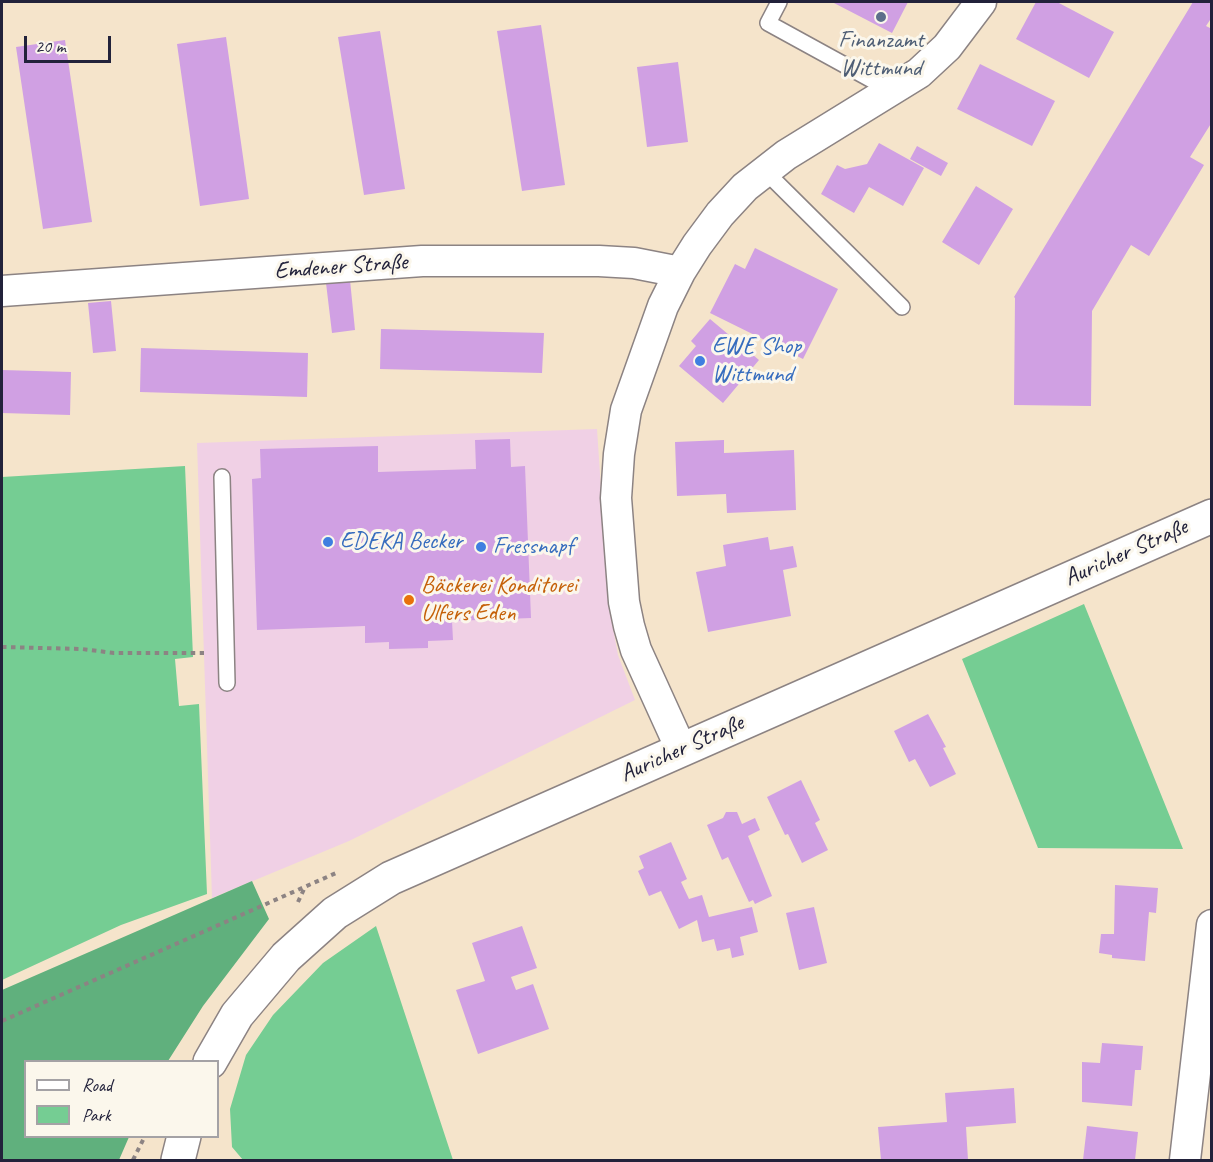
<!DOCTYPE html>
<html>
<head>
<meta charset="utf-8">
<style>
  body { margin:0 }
  #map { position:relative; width:1213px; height:1162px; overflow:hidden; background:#f5e4cb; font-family:Caveat,sans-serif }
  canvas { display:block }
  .frame { position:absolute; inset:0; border:3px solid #22223b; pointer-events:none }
  .legend { position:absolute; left:24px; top:1060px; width:195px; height:78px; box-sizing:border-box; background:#fbf7ec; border:2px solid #a4a2a5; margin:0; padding:8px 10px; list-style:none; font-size:18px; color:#22223b }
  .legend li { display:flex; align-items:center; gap:12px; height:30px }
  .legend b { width:30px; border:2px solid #a4a2a5 }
  .scale { position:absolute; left:24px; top:36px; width:87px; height:27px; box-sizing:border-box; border:3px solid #22223b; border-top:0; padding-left:8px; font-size:18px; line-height:21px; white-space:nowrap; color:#22223b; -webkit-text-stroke:4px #fbf7ec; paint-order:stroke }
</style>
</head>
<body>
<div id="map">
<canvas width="1213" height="1162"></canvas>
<div class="frame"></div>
<ul class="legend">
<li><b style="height:8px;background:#fff"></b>Road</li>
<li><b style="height:16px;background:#75cd93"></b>Park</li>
</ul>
<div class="scale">20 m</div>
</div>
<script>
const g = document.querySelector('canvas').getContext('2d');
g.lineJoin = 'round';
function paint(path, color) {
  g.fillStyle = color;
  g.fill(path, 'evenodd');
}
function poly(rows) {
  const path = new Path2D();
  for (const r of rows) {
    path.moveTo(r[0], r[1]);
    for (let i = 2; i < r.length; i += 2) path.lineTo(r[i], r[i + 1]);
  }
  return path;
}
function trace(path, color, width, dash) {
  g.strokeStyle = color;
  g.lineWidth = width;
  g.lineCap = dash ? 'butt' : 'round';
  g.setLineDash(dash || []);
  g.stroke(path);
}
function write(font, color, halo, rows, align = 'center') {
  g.font = font + ' Caveat,sans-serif';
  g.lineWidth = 6;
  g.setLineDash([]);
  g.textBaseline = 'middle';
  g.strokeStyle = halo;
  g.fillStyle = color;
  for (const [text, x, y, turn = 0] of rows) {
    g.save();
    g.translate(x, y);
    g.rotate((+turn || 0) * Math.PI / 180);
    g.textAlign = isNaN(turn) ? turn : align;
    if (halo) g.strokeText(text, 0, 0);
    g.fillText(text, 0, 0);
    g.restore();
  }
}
const built = poly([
  [597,429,609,607,618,655,635,700,349,841,212,898,197,443]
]);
const green = poly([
  [185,466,193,657,175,659,179,706,199,704,207,894,121,925,2,980,2,477],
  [1084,604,1183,849,1038,848,962,659],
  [376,926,453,1160,243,1160,232,1147,230,1109,246,1055,273,1015,323,963]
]);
const forest = poly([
  [252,881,269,919,203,1006,168,1061,26,1062,26,1136,129,1137,119,1160,2,1160,2,990]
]);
const building = poly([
  [832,2,908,2,892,33],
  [1036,2,1057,2,1114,32,1089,78,1016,39],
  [1193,2,1212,2,1212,17,1206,26,1212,29,1212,122,1190,157,1204,165,1149,256,1131,245,1092,311,1091,406,1014,405,1015,298,1014,297],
  [541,25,565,185,522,191,497,31],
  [380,31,405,189,364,195,338,37],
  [226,37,249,199,200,206,177,44],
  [65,40,92,222,43,229,16,47],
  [678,62,688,142,647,147,637,67],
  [980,64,1055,101,1032,146,957,109],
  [879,143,924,168,903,206,869,187,854,213,821,194,837,165,845,169,867,164],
  [917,146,948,163,941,176,910,159],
  [976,186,1013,209,979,265,942,242],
  [755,248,838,289,803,359,710,313,735,264,745,269],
  [350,280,355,330,332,333,326,283],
  [111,301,116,351,93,353,88,303],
  [710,319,759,360,723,403,679,366,696,346,691,341],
  [381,329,544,333,542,373,380,369],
  [141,348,308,353,307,397,140,392],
  [2,370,71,372,70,415,2,413],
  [510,439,511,467,525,466,531,618,452,621,453,640,428,641,428,648,389,649,389,642,365,643,365,626,257,630,252,479,261,478,260,449,378,446,378,472,476,469,475,440],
  [724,440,724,453,794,450,796,510,727,513,726,494,677,496,675,442],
  [768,537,770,550,793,546,797,567,783,570,791,616,708,632,696,572,726,566,723,545],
  [928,714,946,747,943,748,956,774,930,787,915,759,909,762,894,731],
  [801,780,820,820,815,823,828,850,802,863,788,834,785,835,767,797],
  [726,812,737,812,742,824,755,818,760,830,748,836,772,896,755,904,753,900,749,902,728,857,722,860,707,825,723,818],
  [671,842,687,879,681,882,689,899,702,895,709,917,752,907,758,932,740,937,744,955,732,958,730,948,717,951,714,939,702,942,697,920,679,929,661,891,649,896,638,871,644,868,639,856],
  [1115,885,1158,888,1156,913,1149,912,1145,961,1112,958,1112,955,1099,953,1101,934,1114,934],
  [814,907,827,963,799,970,786,913],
  [522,926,537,968,511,977,516,990,533,984,549,1029,478,1054,456,990,485,981,472,943],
  [1102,1043,1143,1046,1141,1070,1135,1070,1132,1106,1082,1102,1082,1062,1100,1063],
  [1014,1088,1016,1123,966,1127,968,1160,881,1160,878,1127,947,1122,945,1093],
  [1087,1126,1138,1132,1135,1160,1083,1160]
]);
const path = poly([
  [2,647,82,649,114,653,204,653],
  [298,902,305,887],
  [2,1021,336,873],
  [133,1160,145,1136]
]);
const service = poly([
  [779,2,768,23,892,91],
  [765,171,902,307],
  [222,477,227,683]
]);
const minor = poly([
  [2,291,422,261,599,261,634,263,680,272],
  [681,749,636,650,629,626,624,602,616,498,619,454,626,410,663,306,680,272,697,245,720,214,745,187,786,155,919,73,947,47,981,2],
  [1185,1160,1212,925]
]);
const tertiary = poly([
  [210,1062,237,1015,286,957,335,913,391,878,1212,516],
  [178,1160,184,1136]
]);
const markers = [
  [881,17,6,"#5c6f8a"],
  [700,361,6,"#3f7fe0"],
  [328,542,6,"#3f7fe0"],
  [481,547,6,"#3f7fe0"],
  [409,600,6,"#e8710a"]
];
const serviceNames = [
  ["Finanzamt",881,41],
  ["Wittmund",881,69]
];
const streetNames = [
  ["Emdener Straße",341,267,-4],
  ["Auricher Straße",1126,553,-24],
  ["Auricher Straße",682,749,-24]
];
const shopNames = [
  ["EWE Shop",712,347],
  ["Wittmund",712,375],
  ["EDEKA Becker",340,542],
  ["Fressnapf",493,547]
];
const foodNames = [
  ["Bäckerei Konditorei",421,586],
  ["Ulfers Eden",421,614]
];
paint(built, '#f0d0e5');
paint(green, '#75cd93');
paint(forest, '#60b07d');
paint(building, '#d0a0e3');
trace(service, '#8c8383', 18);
trace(minor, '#8c8383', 33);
trace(tertiary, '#8c8383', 36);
trace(path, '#8c8383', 4, [4.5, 4.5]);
trace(service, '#fff', 15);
trace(minor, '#fff', 30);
trace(tertiary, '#fff', 33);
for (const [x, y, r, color] of markers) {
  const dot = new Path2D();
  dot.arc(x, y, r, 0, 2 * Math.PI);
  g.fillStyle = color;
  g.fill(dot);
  trace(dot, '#fbf7ec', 2);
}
write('24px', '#4e5e75', '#fbf7ec', serviceNames);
write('24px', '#22223b', '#fbf7ec', streetNames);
write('24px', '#366cbe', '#fbf7ec', shopNames, 'left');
write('24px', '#c56008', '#fbf7ec', foodNames, 'left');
</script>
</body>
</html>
